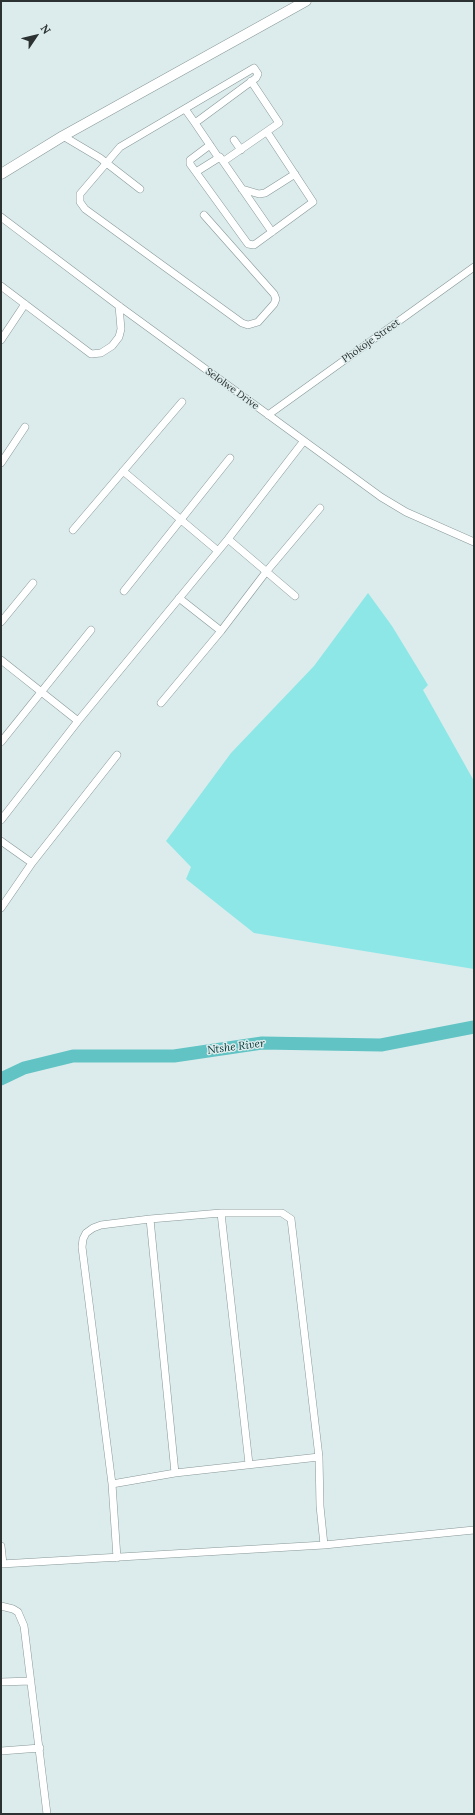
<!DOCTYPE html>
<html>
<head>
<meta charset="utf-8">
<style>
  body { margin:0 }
  #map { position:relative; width:475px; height:1815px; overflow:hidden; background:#dcecec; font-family:Lora,serif }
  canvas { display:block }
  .frame { position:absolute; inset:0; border:2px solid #2b3231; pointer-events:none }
  .north { position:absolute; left:16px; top:16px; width:40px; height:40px; -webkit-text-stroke:3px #dcecec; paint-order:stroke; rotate:55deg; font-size:11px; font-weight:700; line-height:16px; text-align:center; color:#2b3231 }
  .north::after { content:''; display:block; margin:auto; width:14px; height:18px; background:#2b3231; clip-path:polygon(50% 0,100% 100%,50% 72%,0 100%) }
</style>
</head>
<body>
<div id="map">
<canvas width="475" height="1815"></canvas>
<div class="frame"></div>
<div class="north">N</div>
</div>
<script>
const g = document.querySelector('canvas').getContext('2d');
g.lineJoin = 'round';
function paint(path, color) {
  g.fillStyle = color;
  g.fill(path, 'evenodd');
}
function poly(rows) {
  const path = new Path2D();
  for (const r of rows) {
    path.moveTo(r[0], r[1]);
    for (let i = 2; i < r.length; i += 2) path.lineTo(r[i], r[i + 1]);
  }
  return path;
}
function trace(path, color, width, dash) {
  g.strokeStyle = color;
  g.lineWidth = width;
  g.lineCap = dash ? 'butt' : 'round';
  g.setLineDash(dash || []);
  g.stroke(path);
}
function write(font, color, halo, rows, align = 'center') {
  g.font = font + ' Lora,serif';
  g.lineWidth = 3;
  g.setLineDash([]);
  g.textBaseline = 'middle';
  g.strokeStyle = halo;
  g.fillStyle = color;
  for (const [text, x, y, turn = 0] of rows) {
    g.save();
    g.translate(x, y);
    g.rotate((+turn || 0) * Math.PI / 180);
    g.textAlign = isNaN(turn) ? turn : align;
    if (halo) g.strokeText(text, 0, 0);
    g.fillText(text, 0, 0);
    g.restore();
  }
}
const green = poly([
  [368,593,392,626,428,685,423,690,474,781,474,969,254,933,186,879,191,867,166,841,231,753,314,666]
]);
const river = poly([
  [1,1079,24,1068,73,1056,174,1056,262,1043,381,1045,474,1027]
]);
const street = poly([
  [185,109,195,123],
  [63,136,100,158,140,189],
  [234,140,241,150],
  [210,145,190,160,190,164,248,244,254,245,313,202,267,132],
  [224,161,279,123,251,81],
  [196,172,220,157,272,232],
  [242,189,259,194,265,193,295,174],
  [204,215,274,294,276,299,274,304,258,322,248,325,242,323,85,209,80,202,80,194,120,147,254,68,258,74,256,78,195,123,218,157],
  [1,217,119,306,381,497,406,512,474,542],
  [1,286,91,354,101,353,112,346,119,337,121,329,119,306],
  [1,340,25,304],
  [268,415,474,267],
  [1,463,25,427],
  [123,471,218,551],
  [73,530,182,402],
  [228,539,295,596],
  [124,591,230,458],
  [179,598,221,631],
  [1,622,33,583],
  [1,660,78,721],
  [161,703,221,631,266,572,320,508],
  [1,742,91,630],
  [1,820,78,721,228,539,303,442],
  [1,841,32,863],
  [1,908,32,863,117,755],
  [221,1213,249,1464],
  [150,1219,175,1473],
  [112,1484,175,1473,319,1457],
  [1,1546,3,1564],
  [117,1558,112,1484,82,1247,83,1239,86,1233,93,1228,101,1225,150,1219,221,1213,282,1213,291,1219,319,1457,320,1506,324,1545],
  [1,1564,324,1545,474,1530],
  [1,1606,13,1609,18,1612,24,1626,47,1814],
  [1,1682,31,1681],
  [1,1751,40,1748]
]);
const secondary = poly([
  [1,174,63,136,306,1]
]);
const streetNames = [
  ["Phokoje Street",371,341,-35],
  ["Selolwe Drive",232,389,36]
];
const waterNames = [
  ["Ntshe River",236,1047,-7]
];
paint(green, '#8de7e7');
trace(river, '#61c3c4', 13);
trace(street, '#889797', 8);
trace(secondary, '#889797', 11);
trace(street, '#fff', 7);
trace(secondary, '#fff', 10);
write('10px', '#2b3231', '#dcecec', streetNames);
write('italic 11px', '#053637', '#dcecec', waterNames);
</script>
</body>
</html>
